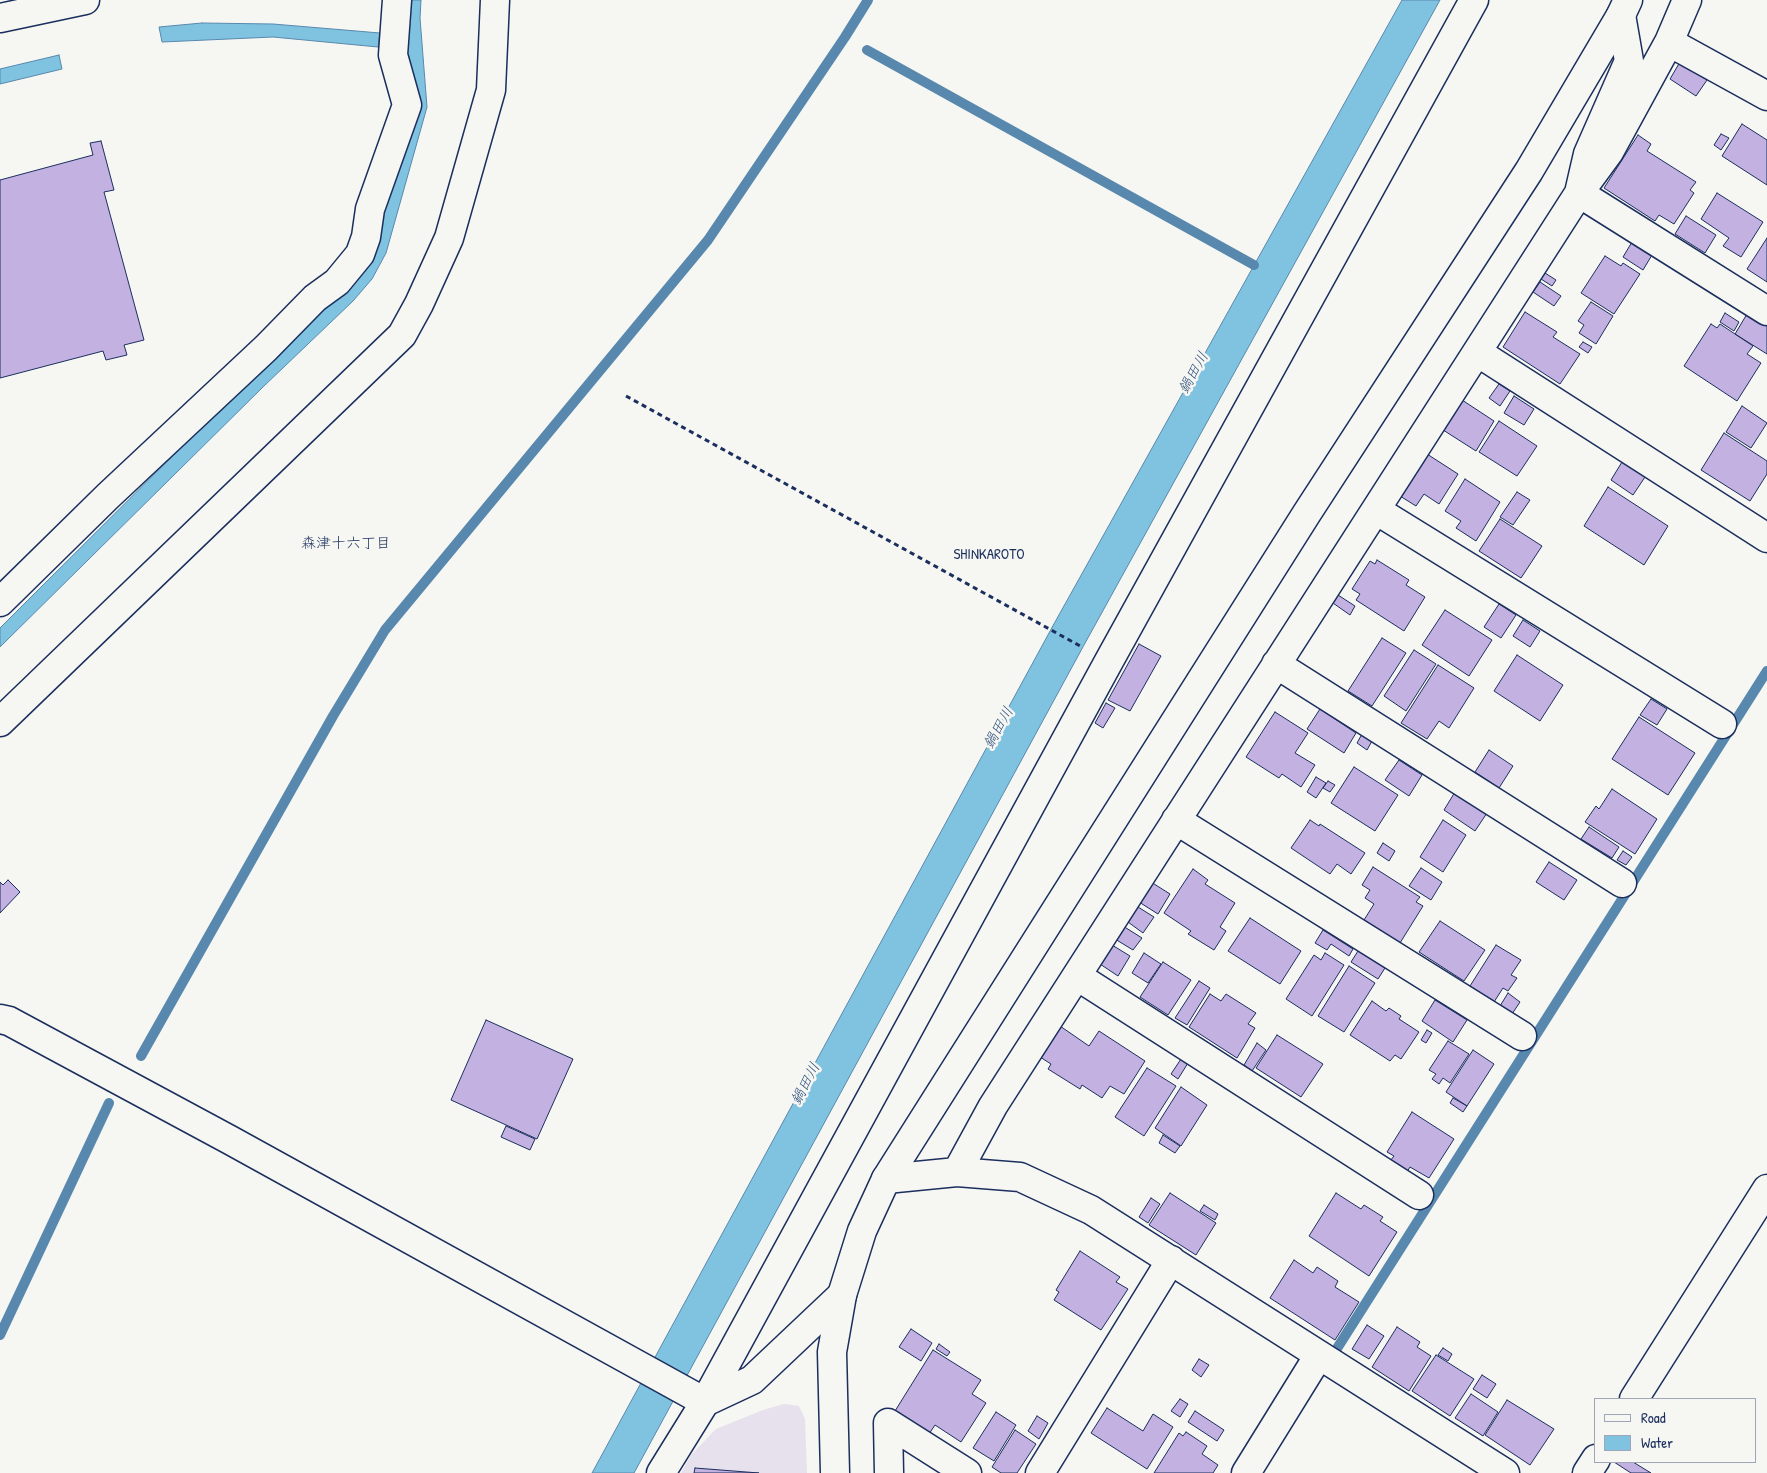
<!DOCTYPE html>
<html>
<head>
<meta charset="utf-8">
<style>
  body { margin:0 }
  #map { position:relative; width:1767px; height:1473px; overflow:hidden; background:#f6f6f2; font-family:"Patrick Hand",sans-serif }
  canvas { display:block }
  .legend { position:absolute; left:1594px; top:1398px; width:162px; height:65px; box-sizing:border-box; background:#f6f6f2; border:1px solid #9ea6b7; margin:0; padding:6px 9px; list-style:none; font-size:15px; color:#1b2f5e }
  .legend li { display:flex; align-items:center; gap:10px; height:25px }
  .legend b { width:25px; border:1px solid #9ea6b7 }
</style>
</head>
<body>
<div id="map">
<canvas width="1767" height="1473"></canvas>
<ul class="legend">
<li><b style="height:6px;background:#f6f6f2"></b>Road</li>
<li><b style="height:14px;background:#80c3e1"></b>Water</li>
</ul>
</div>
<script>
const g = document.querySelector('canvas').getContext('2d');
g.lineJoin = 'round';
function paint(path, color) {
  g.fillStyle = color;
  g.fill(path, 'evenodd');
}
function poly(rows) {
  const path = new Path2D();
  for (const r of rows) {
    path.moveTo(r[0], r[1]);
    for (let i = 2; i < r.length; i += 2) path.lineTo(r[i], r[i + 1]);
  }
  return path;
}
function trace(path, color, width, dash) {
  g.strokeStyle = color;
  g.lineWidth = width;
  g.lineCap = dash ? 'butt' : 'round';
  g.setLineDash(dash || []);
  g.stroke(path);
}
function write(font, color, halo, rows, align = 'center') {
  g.font = font + ' "Patrick Hand","Klee One",sans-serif';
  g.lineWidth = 5;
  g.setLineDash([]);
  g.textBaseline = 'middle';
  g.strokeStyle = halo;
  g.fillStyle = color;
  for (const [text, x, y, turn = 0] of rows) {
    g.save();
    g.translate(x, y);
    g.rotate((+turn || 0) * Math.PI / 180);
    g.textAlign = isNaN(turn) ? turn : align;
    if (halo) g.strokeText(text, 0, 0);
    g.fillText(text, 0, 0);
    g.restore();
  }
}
const built = poly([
  [784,1404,799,1406,805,1419,807,1473,681,1473,691,1455,716,1429,763,1410]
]);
const water = poly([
  [408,0,421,0,420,18,427,107,386,253,372,279,353,301,263,387,0,647,0,628,326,303,367,259,404,50,408,0],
  [1402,0,1440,0,1084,645,634,1473,592,1473,1055,622,1402,0],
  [202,23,273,24,380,33,378,47,273,37,162,42,159,27,202,23],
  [59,55,62,69,0,84,0,69,59,55]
]);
const stream = poly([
  [867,50,1254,265],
  [141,1056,333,716,385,630,708,240,845,37,868,0],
  [0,1335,109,1103],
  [1336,1350,1767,671]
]);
const building = poly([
  [1680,62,1707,80,1696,96,1670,79,1680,62],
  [1742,124,1767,140,1767,185,1722,156,1742,124],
  [1721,134,1729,138,1721,150,1714,145,1721,134],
  [1638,135,1651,144,1647,151,1696,182,1690,190,1694,193,1674,224,1659,215,1655,221,1604,188,1638,135],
  [101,141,114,190,104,192,144,340,124,345,127,355,106,360,103,351,0,378,0,180,93,155,90,143,101,141],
  [1717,193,1763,222,1741,257,1723,246,1729,238,1701,219,1717,193],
  [1686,216,1716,235,1705,253,1675,234,1686,216],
  [1767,238,1767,282,1747,269,1767,238],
  [1632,242,1652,255,1643,270,1623,257,1632,242],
  [1605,256,1621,266,1623,263,1640,274,1614,314,1581,293,1605,256],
  [1545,273,1556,280,1552,286,1541,279,1545,273],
  [1540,282,1561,296,1554,306,1533,292,1540,282],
  [1591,302,1613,316,1596,344,1579,333,1584,325,1578,321,1591,302],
  [1525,312,1557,332,1553,337,1580,354,1560,384,1503,347,1525,312],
  [1725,313,1739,322,1734,331,1720,322,1725,313],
  [1747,314,1767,326,1767,354,1735,334,1747,314],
  [1711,324,1717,328,1720,324,1753,346,1747,354,1761,363,1737,401,1684,366,1711,324],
  [1583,342,1592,347,1588,353,1579,347,1583,342],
  [1499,384,1510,391,1500,406,1489,398,1499,384],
  [1514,396,1534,409,1524,425,1504,413,1514,396],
  [1459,398,1494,421,1476,451,1440,428,1459,398],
  [1742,406,1767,423,1751,448,1726,432,1742,406],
  [1499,421,1537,446,1517,476,1479,452,1499,421],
  [1724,433,1767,461,1767,474,1750,501,1701,470,1724,433],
  [1427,454,1458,474,1439,504,1424,494,1416,506,1400,496,1427,454],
  [1622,462,1645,477,1633,495,1611,480,1622,462],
  [1465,479,1500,502,1476,541,1456,528,1461,521,1445,511,1465,479],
  [1608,487,1668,526,1644,565,1584,526,1608,487],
  [1517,492,1530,500,1513,525,1500,517,1517,492],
  [1500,519,1542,546,1521,578,1479,551,1500,519],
  [1377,560,1409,580,1406,585,1425,597,1404,631,1356,600,1360,594,1352,589,1370,561,1375,564,1377,560],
  [1338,595,1355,606,1350,615,1333,603,1338,595],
  [1499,604,1516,615,1501,638,1484,627,1499,604],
  [1445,610,1492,640,1469,676,1422,645,1445,610],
  [1523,620,1540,631,1530,647,1513,636,1523,620],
  [1382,638,1406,653,1372,706,1348,691,1382,638],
  [1139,644,1161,656,1130,711,1108,700,1139,644],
  [1414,650,1436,664,1406,711,1384,696,1414,650],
  [1517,655,1563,685,1540,721,1494,691,1517,655],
  [1438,665,1474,688,1449,728,1439,721,1427,739,1401,723,1438,665],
  [1651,699,1667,709,1657,725,1640,715,1651,699],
  [1106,703,1115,708,1103,728,1095,723,1106,703],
  [1320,709,1356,733,1344,753,1307,729,1320,709],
  [1275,712,1308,733,1295,753,1315,765,1301,787,1282,774,1279,778,1246,757,1275,712],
  [1639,717,1695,753,1668,795,1612,759,1639,717],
  [1362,734,1372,741,1367,750,1357,743,1362,734],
  [1489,750,1513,766,1499,788,1475,772,1489,750],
  [1399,760,1422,775,1409,796,1385,780,1399,760],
  [1354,767,1398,795,1375,831,1331,803,1354,767],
  [1316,777,1326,783,1316,798,1307,792,1316,777],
  [1328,781,1335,785,1330,792,1323,788,1328,781],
  [1612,789,1657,819,1635,854,1585,822,1596,806,1599,809,1612,789],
  [1455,792,1487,813,1475,831,1444,810,1455,792],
  [1310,820,1319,826,1320,824,1365,853,1351,874,1337,864,1330,874,1291,848,1310,820],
  [1443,820,1466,835,1443,872,1420,857,1443,820],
  [1589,827,1619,847,1612,858,1581,839,1589,827],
  [1383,843,1395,851,1389,861,1377,853,1383,843],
  [1623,851,1632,857,1626,865,1617,860,1623,851],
  [1549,862,1577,880,1564,900,1536,882,1549,862],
  [1373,867,1420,897,1416,902,1423,906,1400,943,1364,920,1374,904,1365,898,1370,890,1362,885,1373,867],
  [1421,868,1442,882,1431,900,1409,886,1421,868],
  [1193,869,1208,880,1205,884,1235,903,1220,927,1226,931,1214,950,1188,934,1191,931,1164,913,1193,869],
  [8,880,20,892,0,913,0,882,3,885,8,880],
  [1151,882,1170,894,1158,914,1139,902,1151,882],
  [1138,907,1154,917,1143,933,1128,922,1138,907],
  [1250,918,1301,951,1280,984,1228,951,1250,918],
  [1440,921,1485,950,1464,981,1419,952,1440,921],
  [1123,926,1142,938,1133,950,1115,939,1123,926],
  [1323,930,1353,949,1349,956,1331,944,1327,950,1315,943,1323,930],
  [1112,945,1130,956,1118,976,1100,964,1112,945],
  [1496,945,1521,960,1511,975,1517,978,1508,991,1503,988,1494,1002,1470,986,1496,945],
  [1358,951,1385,968,1378,979,1351,962,1358,951],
  [1144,953,1161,964,1148,983,1132,973,1144,953],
  [1325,953,1344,965,1312,1016,1286,999,1314,955,1321,960,1325,953],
  [1163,962,1191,980,1168,1015,1140,997,1163,962],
  [1349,966,1375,983,1344,1032,1318,1016,1349,966],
  [1199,981,1210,988,1187,1025,1175,1018,1199,981],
  [1508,993,1520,1002,1512,1014,1500,1006,1508,993],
  [1210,994,1221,1001,1226,994,1256,1013,1248,1024,1255,1028,1237,1058,1189,1027,1210,994],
  [1435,1000,1467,1020,1453,1042,1422,1021,1435,1000],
  [1372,1001,1386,1011,1389,1008,1401,1016,1399,1019,1419,1032,1401,1059,1395,1055,1390,1061,1350,1035,1372,1001],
  [486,1020,573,1059,537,1139,451,1100,486,1020],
  [1060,1026,1089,1046,1099,1031,1145,1061,1124,1094,1110,1086,1102,1098,1082,1085,1080,1089,1048,1069,1051,1064,1040,1057,1060,1026],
  [1427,1030,1432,1033,1426,1043,1421,1040,1427,1030],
  [1277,1035,1323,1064,1301,1097,1256,1068,1277,1035],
  [1448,1041,1469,1054,1450,1083,1443,1078,1439,1084,1432,1079,1436,1074,1429,1070,1448,1041],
  [1257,1043,1266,1050,1252,1071,1244,1065,1257,1043],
  [1473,1050,1494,1064,1467,1106,1446,1092,1473,1050],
  [1181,1059,1188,1063,1178,1079,1171,1074,1181,1059],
  [1147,1068,1176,1086,1144,1136,1115,1117,1147,1068],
  [1181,1087,1207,1105,1181,1146,1155,1128,1181,1087],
  [1453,1098,1467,1106,1463,1112,1450,1103,1453,1098],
  [1412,1112,1454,1139,1429,1178,1410,1167,1407,1172,1390,1161,1394,1156,1387,1152,1412,1112],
  [506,1126,535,1139,530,1150,501,1137,506,1126],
  [1163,1135,1180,1146,1175,1153,1159,1143,1163,1135],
  [1170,1193,1216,1223,1196,1255,1149,1225,1170,1193],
  [1336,1193,1361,1209,1364,1205,1383,1217,1380,1221,1397,1232,1369,1276,1309,1236,1336,1193],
  [1151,1198,1160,1204,1148,1223,1139,1217,1151,1198],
  [1204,1205,1218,1214,1215,1220,1200,1211,1204,1205],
  [1080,1251,1120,1277,1116,1282,1128,1289,1101,1330,1054,1300,1059,1292,1056,1290,1080,1251],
  [1294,1260,1313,1273,1317,1267,1338,1281,1335,1287,1359,1302,1335,1340,1270,1298,1294,1260],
  [1367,1325,1384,1336,1369,1359,1352,1349,1367,1325],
  [1397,1327,1420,1342,1417,1347,1431,1356,1409,1391,1372,1367,1397,1327],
  [911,1329,932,1343,921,1361,899,1347,911,1329],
  [939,1344,950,1352,947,1356,936,1349,939,1344],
  [1443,1348,1452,1354,1448,1361,1438,1355,1443,1348],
  [933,1350,981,1380,972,1394,986,1403,961,1442,935,1425,929,1434,895,1411,933,1350],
  [1436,1355,1474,1379,1450,1416,1412,1391,1436,1355],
  [1199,1359,1209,1365,1201,1377,1192,1370,1199,1359],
  [1482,1375,1496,1384,1487,1398,1473,1389,1482,1375],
  [1471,1394,1498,1412,1483,1436,1455,1418,1471,1394],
  [1180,1399,1188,1404,1180,1417,1171,1411,1180,1399],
  [1507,1400,1554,1429,1530,1465,1485,1435,1507,1400],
  [1107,1408,1143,1431,1153,1414,1173,1427,1147,1469,1091,1433,1107,1408],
  [1195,1411,1224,1430,1217,1441,1188,1422,1195,1411],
  [996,1412,1016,1425,994,1461,973,1448,996,1412],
  [1037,1416,1048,1423,1039,1439,1028,1431,1037,1416],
  [1015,1430,1036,1444,1017,1473,1001,1473,992,1467,1015,1430],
  [1186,1432,1207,1446,1202,1454,1218,1465,1213,1473,1154,1473,1179,1433,1183,1436,1186,1432],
  [1614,1462,1633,1462,1651,1473,1631,1473,1614,1462],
  [695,1468,759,1473,694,1473,695,1468]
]);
const path = poly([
  [626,396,1082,647]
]);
const minor = poly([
  [1621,15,1629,61,1588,154,1579,193,1767,311],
  [1669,42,1767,96],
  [1477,352,1767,538],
  [1376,510,1722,724],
  [0,602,108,496,266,348,315,298,337,282,360,254,366,237,370,209,407,105,393,55,397,0],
  [1276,664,1622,883],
  [0,722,402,335,419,304,449,238,491,90,495,0],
  [1176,820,1522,1036],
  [1077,976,1419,1195],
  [0,1019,9,1021,230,1140,705,1402],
  [957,1172,993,1106,1579,193,1609,152,1669,42,1687,0],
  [886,1179,957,1172,1020,1177,1091,1210,1505,1473],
  [1634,1399,1767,1189],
  [705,1402,752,1380,842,1295],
  [661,1473,705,1402,1109,661,1474,0],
  [889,1473,888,1423,967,1473],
  [1040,1473,1171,1260],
  [1246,1473,1319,1355],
  [1587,1473,1596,1459]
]);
const tertiary = poly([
  [835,1473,832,1352,842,1295,862,1231,886,1179,1307,513,1529,171,1621,15,1628,0]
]);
const secondary = poly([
  [0,18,85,0]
]);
const waterNames = [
  ["鍋田川",1194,373,-61],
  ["鍋田川",999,728,-61],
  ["鍋田川",806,1084,-62]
];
const neighbourhoodNames = [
  ["森津十六丁目",346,544],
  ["SHINKAROTO",989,555]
];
paint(built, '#e6e1ed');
paint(water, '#80c3e1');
trace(water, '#5888ad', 1);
trace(stream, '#5888ad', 10);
paint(building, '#c2b1e1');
trace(building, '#1b2f5e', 1);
trace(minor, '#1b2f5e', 31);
trace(tertiary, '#1b2f5e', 31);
trace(secondary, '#1b2f5e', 31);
trace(path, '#1b2f5e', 3, [5, 4]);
trace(minor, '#f6f6f2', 28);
trace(tertiary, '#f6f6f2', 28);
trace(secondary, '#f6f6f2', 28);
write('italic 15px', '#34547f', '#f6f6f2', waterNames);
write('15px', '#1b2f5e', '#f6f6f2', neighbourhoodNames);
</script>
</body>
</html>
